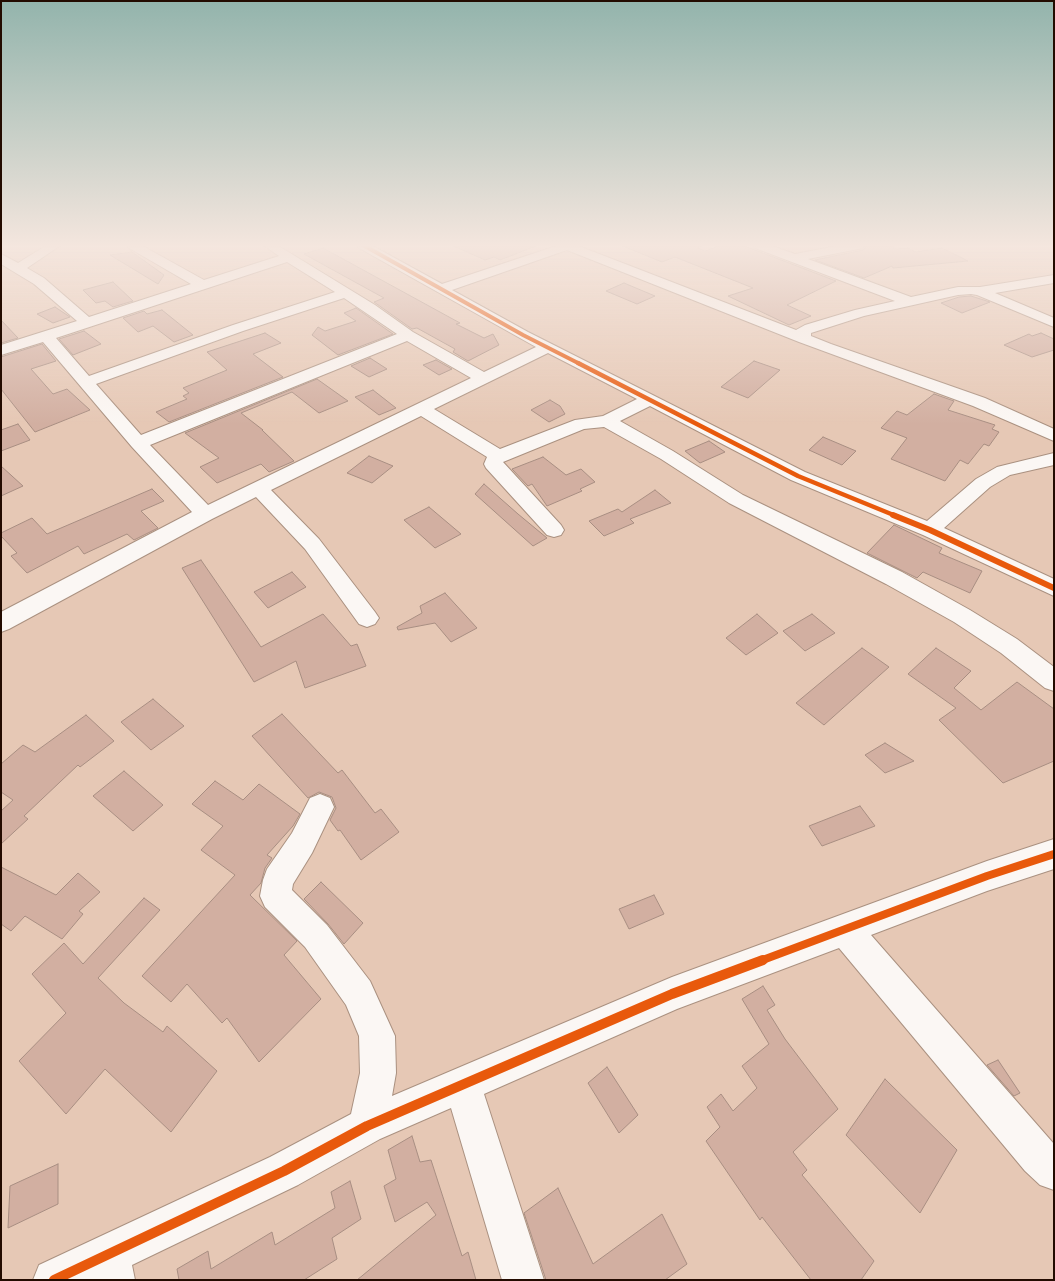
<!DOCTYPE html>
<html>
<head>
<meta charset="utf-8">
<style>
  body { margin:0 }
  #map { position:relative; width:1055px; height:1281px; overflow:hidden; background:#e6c8b5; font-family:"Public Sans",sans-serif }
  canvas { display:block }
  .frame { position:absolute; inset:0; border:2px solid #230b00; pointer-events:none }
</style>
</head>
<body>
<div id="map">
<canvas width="1055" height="1281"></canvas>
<div class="frame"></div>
</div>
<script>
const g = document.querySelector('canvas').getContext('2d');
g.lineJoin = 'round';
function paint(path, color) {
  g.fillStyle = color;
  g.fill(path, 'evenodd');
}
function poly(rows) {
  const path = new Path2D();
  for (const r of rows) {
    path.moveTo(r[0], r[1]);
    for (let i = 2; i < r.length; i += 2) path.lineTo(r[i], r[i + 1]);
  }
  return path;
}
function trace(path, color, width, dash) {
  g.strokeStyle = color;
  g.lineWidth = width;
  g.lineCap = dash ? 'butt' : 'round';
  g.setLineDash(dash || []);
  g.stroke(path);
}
const building = poly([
  [451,245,536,245,536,246,500,260,494,257,485,260,451,245],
  [620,245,703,245,698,248,705,251,721,245,742,245,836,281,787,305,811,316,789,325,728,296,753,288,675,257,662,262,620,245],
  [867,245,893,245,894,249,909,248,915,252,942,248,968,261,893,268,892,266,864,278,815,260,863,250,867,245],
  [323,248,460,323,456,324,484,338,493,334,499,345,468,361,453,352,455,349,417,328,412,329,374,302,384,298,304,254,323,248],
  [132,252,164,275,158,284,110,255,132,252],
  [113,282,133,301,113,307,105,301,96,303,83,290,113,282],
  [624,283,655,296,637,304,606,291,624,283],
  [971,296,990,302,962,313,941,303,959,297,971,296],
  [55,307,70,317,53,323,37,314,55,307],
  [356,308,393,334,338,355,312,335,318,327,325,331,356,321,344,313,356,308],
  [162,310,193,335,174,342,153,326,138,332,123,318,144,311,147,314,162,310],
  [1,320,18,338,1,343,1,320],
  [84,331,101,344,73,355,59,339,84,331],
  [265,333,281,343,253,354,283,377,169,422,156,412,187,399,183,396,189,393,183,388,227,370,207,352,265,333],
  [1041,333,1054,339,1054,350,1032,357,1004,345,1029,334,1032,336,1041,333],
  [42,344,56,361,31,369,53,394,67,389,90,410,35,432,1,389,1,357,42,344],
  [370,358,387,369,369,377,351,366,370,358],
  [436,360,452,369,439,375,423,365,436,360],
  [754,361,780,370,748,398,721,387,754,361],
  [317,379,348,401,319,413,292,392,241,413,263,430,262,430,294,461,269,472,261,464,217,483,200,467,219,458,185,433,317,379],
  [373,390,396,408,379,415,355,397,373,390],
  [934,394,954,401,948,410,995,425,992,429,999,432,989,446,984,444,968,464,960,460,945,481,891,459,907,438,881,428,897,411,907,415,934,394],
  [550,400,560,406,565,414,549,422,531,410,550,400],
  [18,424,30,440,1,451,1,430,18,424],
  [823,437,856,451,842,465,809,450,823,437],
  [709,441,725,452,700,463,685,451,709,441],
  [369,456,393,466,372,483,347,473,369,456],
  [543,457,566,475,581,469,595,482,580,489,582,491,547,506,532,484,528,486,512,469,543,457],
  [1,466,23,486,1,496,1,466],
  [484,484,518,514,547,538,533,546,475,494,484,484],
  [152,489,164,501,141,511,158,528,134,540,127,534,84,554,78,546,27,573,11,556,17,553,1,536,1,533,32,518,47,534,152,489],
  [655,490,671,503,630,519,634,523,604,536,589,521,618,509,622,512,655,490],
  [429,507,461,534,435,548,404,520,429,507],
  [894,525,942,548,939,553,982,571,970,593,923,572,917,578,867,553,894,525],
  [201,560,261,647,323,614,351,646,357,644,366,666,305,688,296,661,254,682,182,568,201,560],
  [292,572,306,587,268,608,254,592,292,572],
  [445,593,477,628,451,642,435,623,398,630,397,627,422,613,420,606,445,593],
  [757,614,778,633,746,655,726,638,757,614],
  [812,614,835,633,805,651,783,631,812,614],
  [862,648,889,667,824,725,796,703,862,648],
  [936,648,971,671,954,688,981,710,1017,682,1054,709,1054,761,1003,783,939,720,956,708,908,674,936,648],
  [153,699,184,726,151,750,121,722,153,699],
  [282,714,338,773,342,770,375,813,381,809,399,832,361,860,340,830,338,831,330,820,336,808,332,797,319,792,308,798,252,736,282,714],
  [86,715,114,741,80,767,78,765,24,816,28,819,1,844,1,811,13,800,1,792,1,764,23,745,35,752,86,715],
  [885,743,914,761,885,773,865,755,885,743],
  [124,771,163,805,133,831,93,796,124,771],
  [215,781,243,800,259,784,300,814,293,826,267,855,272,858,265,868,261,883,250,895,297,941,284,955,321,999,259,1062,227,1018,222,1023,187,984,171,1002,142,976,235,875,201,850,223,826,192,804,215,781],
  [860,806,875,826,822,846,809,826,860,806],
  [1,867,56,895,78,873,100,892,79,911,83,914,62,939,25,916,11,931,1,924,1,867],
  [321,882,363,923,344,944,328,924,304,899,321,882],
  [654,895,664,914,629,929,619,909,654,895],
  [144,898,160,910,98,978,124,1003,163,1032,167,1026,217,1071,171,1132,105,1069,66,1114,19,1061,66,1013,32,974,64,943,83,964,144,898],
  [763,986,775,1005,767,1010,785,1039,838,1109,793,1152,807,1170,802,1175,874,1261,861,1280,811,1280,762,1217,760,1220,706,1141,720,1127,707,1107,721,1094,733,1111,757,1088,742,1066,769,1044,742,999,763,986],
  [998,1060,1020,1093,1014,1096,987,1065,998,1060],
  [607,1067,638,1115,619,1133,588,1083,607,1067],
  [885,1079,957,1150,920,1213,846,1135,885,1079],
  [412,1136,420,1162,431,1160,462,1256,468,1252,476,1280,357,1280,436,1215,427,1202,395,1222,384,1186,396,1179,388,1150,412,1136],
  [58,1164,58,1204,8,1228,10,1186,58,1164],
  [350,1181,361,1219,332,1238,337,1259,304,1280,179,1280,177,1269,208,1251,211,1269,272,1232,275,1245,335,1208,331,1192,350,1181],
  [558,1188,593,1264,662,1214,687,1264,665,1280,546,1280,524,1213,558,1188]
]);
const minor = poly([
  [47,245,61,245,27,268,44,278,89,317,191,284,129,248,127,245,141,245,204,280,279,256,263,245,277,245,375,305,413,332,484,372,536,347,359,248,357,245,371,245,442,284,559,245,576,245,796,330,805,325,855,310,895,301,755,248,753,245,769,245,795,254,842,245,865,245,863,248,808,259,911,297,958,287,980,287,1054,275,1054,283,995,293,1054,318,1054,327,977,295,971,294,958,295,864,316,811,333,811,336,831,344,985,398,1054,429,1054,441,973,406,799,342,567,250,452,290,528,332,805,472,927,521,976,479,997,467,1054,453,1054,465,1010,475,990,487,944,528,1054,579,1054,596,923,535,791,480,650,406,620,421,673,451,743,495,902,572,970,610,1017,639,1054,667,1054,691,1045,688,1001,653,954,622,886,584,729,503,661,459,604,427,584,429,503,462,561,525,564,530,561,535,554,537,547,535,486,468,484,464,487,457,421,416,271,490,319,539,375,612,379,618,375,624,367,627,359,624,305,549,256,497,212,519,9,629,1,632,1,612,192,512,132,447,43,342,1,355,1,345,77,321,34,284,1,264,1,254,18,263,47,245],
  [287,262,335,292,233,325,89,376,56,338,287,262],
  [344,298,397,334,141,435,96,384,243,331,344,298],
  [407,341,471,378,208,505,150,445,407,341],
  [548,353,637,399,603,416,575,420,500,449,434,409,548,353],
  [320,794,330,798,334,807,312,853,293,884,292,890,327,925,370,981,395,1036,396,1073,392,1096,672,977,987,861,1054,839,1054,869,987,891,871,935,1054,1144,1054,1190,1040,1185,1025,1171,839,948,677,1009,484,1094,544,1280,502,1280,451,1108,380,1139,298,1185,132,1265,135,1280,33,1280,39,1265,270,1157,351,1114,360,1073,359,1036,346,1005,305,947,265,907,260,896,263,880,267,869,292,833,310,798,320,794]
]);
const cyclewayFar4 = poly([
  [363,245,523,335,580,364]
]);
const cyclewayFar3 = poly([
  [578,363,798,476,896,516]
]);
const cyclewayFar2 = poly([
  [893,515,930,530,1054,588]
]);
const cyclewayFar1 = poly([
  [760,961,987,876,1054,854]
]);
const cycleway = poly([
  [54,1280,284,1171,367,1126,672,994,763,960]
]);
paint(building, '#d2afa1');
trace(building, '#a88e82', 1);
trace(minor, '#aa9180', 2);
paint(minor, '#fbf7f4');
trace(cyclewayFar4, '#e8590c', 4);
trace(cyclewayFar3, '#e8590c', 4.5);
trace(cyclewayFar2, '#e8590c', 6);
trace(cyclewayFar1, '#e8590c', 8);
trace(cycleway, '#e8590c', 10);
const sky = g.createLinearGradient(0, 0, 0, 424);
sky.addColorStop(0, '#93b4ac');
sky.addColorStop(0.58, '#f4e6de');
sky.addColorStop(1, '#f4e6de00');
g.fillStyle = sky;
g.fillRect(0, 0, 1055, 424);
</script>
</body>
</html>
